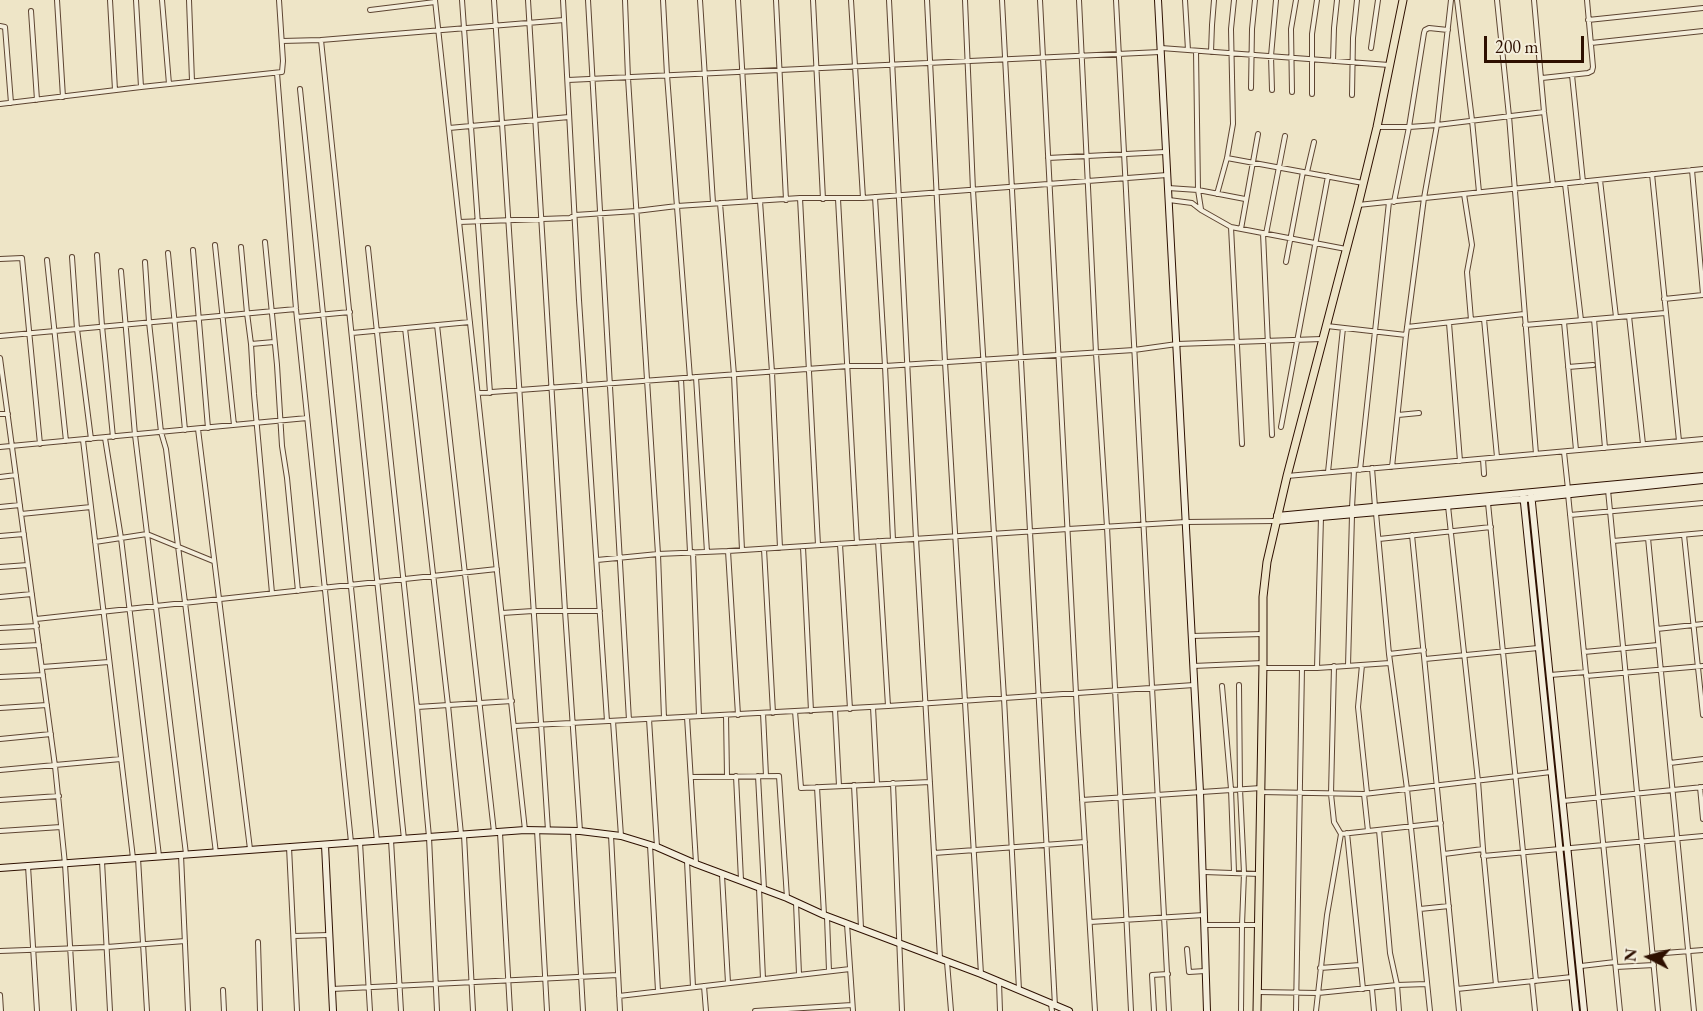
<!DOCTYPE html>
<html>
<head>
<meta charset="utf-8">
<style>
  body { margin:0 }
  #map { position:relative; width:1703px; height:1011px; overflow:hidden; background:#eee5c7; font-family:"EB Garamond",serif }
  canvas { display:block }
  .north { position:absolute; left:1619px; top:927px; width:60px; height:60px; -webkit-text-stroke:4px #f4eedb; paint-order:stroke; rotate:276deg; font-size:16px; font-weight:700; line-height:24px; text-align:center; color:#2e1000 }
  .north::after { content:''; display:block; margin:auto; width:21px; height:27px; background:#2e1000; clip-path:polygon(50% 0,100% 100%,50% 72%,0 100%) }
  .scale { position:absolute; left:1484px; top:36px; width:100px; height:27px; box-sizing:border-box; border:3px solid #2e1000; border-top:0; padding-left:8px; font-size:18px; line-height:21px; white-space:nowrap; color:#2e1000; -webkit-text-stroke:4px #f4eedb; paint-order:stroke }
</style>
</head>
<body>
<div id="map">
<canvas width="1703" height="1011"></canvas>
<div class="north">N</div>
<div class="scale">200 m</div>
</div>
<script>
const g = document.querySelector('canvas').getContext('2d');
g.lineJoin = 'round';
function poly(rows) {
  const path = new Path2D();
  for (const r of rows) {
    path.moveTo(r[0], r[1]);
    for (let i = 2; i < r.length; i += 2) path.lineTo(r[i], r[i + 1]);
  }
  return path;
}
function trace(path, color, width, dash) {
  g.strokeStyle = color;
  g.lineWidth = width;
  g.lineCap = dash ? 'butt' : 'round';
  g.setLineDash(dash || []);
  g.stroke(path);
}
const street = poly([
  [57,0,63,97],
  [110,0,115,90],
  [136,0,141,87,282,72,283,61,279,0],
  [162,0,169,84],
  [189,0,192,81],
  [435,0,525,830],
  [462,0,490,393],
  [494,0,548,830],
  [528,0,565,611,580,831],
  [563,0,579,300,607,721],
  [588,0,629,720],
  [625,0,628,78,658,554,664,718],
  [663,0,667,75,690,378],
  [700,0,713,203],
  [738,0,750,201],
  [776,0,786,200],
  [813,0,823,199],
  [851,0,863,198],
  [889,0,916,539,940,958],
  [927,0,945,362,981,974],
  [965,0,973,190,1004,698,1019,990],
  [1002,0,1055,1006],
  [1040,0,1078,732,1095,1011],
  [1079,0,1096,353,1107,527,1131,1011],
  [1116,0,1169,1011],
  [1185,0,1188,50],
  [1457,0,1472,120,1479,192],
  [1497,0,1509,116,1536,454],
  [1534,0,1544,112,1553,185],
  [370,10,435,2],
  [31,11,37,100],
  [1588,20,1703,8],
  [0,26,5,27,11,103],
  [321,40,564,20],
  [282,41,321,40,404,839],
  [1591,43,1703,31],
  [1161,48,1389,65],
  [1371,48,1378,0],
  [1196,51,1198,190,1201,209],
  [1211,52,1212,25,1214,0],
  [1333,61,1334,28,1337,0],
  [277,73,296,309,351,842],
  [1572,75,1583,182],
  [1542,78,1588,73,1592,71,1593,67,1587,0],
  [568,80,1160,52],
  [1251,88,1252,29,1255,0],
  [300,89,377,841],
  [1272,90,1271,56,1276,0],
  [1292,92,1291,29,1296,0],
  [1312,94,1312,34,1317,0],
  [1352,95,1353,38,1357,0],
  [0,104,141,87],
  [1377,127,1409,127,1437,125,1544,112],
  [449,128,569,117],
  [1048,158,1165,152],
  [1227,158,1363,183],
  [1692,170,1703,294],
  [1307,172,1314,142],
  [1652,174,1679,441],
  [1600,180,1616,317],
  [1565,184,1581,320],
  [1168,188,1198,190,1245,199],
  [1217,194,1227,158,1233,124,1231,29,1234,0],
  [1464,194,1472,245,1467,272,1471,320],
  [875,197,885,366,893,540],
  [800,198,818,545],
  [838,199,857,543],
  [1169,200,1192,203,1201,210,1231,227,1346,249],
  [760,201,772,372,780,548],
  [1394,202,1409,127,1424,33,1425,30,1429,28,1448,30],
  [720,203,734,375,742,550],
  [1358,205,1703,169],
  [459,222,570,218,575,215,636,211,677,206,800,198,863,198,1167,175],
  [1231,227,1242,444],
  [1241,229,1258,134],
  [1263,233,1272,435],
  [1266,234,1285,136],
  [265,242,277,365,282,446,287,478,298,591],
  [215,245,234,425],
  [241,247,247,313,251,344,254,394,272,593],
  [368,248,417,707,429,837,437,1011],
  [193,250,208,428],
  [168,253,185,430],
  [97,255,102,326,113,437],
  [72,257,77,329,91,439],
  [0,259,22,258,40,444],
  [47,260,66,441],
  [145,262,149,322,161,432,166,449,216,853],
  [1286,262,1303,172],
  [121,271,135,435,186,854],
  [1664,299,1703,295],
  [1629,316,1643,444],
  [297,317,350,312],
  [1484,319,1497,457],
  [1594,319,1605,448],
  [1564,322,1576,450],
  [1449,323,1460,461],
  [437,325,494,832],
  [1525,325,1665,313],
  [1327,326,1406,335],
  [1407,327,1524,314],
  [405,328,448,705,461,834],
  [352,333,470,322],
  [0,336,296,309],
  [251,344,274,342],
  [0,358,55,766,65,864,74,1011],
  [1568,367,1593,365],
  [696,377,707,552],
  [681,379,690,552],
  [478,393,848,366,885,366,1134,350,1177,344,1322,339],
  [0,414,8,414],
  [1398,415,1419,413],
  [1281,427,1328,176],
  [198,429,250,849],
  [105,438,121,538,159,856],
  [83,440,133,858],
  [0,447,307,418],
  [1564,452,1568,489],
  [1483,459,1484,474],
  [1392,467,1406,335,1424,198,1437,125,1451,0],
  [1372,468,1375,507],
  [1360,470,1389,202],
  [1328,472,1343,328],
  [1287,476,1703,439],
  [0,477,16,475],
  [1608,490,1658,1011],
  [1568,494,1620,1011],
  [1488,503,1536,981],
  [1448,506,1478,781,1483,849,1496,985],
  [0,507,20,505],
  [1352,508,1354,470],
  [1376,513,1389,654,1407,789,1430,1011],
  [21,514,91,507],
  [1570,515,1703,503],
  [1412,535,1459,1011],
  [1684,535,1703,715],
  [0,536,24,534],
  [1648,538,1694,1011],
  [1379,539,1491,527],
  [878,541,888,706],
  [1613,541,1703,533],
  [95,542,147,534,213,561],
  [840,544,850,709],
  [803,547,811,711],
  [764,549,773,713],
  [728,551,738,715],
  [693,552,699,716],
  [597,560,658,554,728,551,1068,529,1186,522,1275,521],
  [0,567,28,565],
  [0,597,32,594],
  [502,613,533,611,600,611],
  [36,619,497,569],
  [0,628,37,626],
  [1657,629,1703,624],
  [1192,636,1262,634],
  [0,647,39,645],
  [1584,652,1658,645],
  [1389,654,1424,650],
  [1425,659,1538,648],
  [1362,665,1358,707,1367,793],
  [1193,666,1263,663],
  [1348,666,1352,515],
  [42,667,109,662],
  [1263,668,1317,668,1390,663],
  [1317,668,1321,517],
  [1550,675,1586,672],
  [1586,676,1703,666],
  [0,677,43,675],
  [1239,685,1240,789,1244,873,1242,925,1241,1011],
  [1222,686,1231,789,1234,872],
  [417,707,512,701],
  [873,707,877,784],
  [0,708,47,705],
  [835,709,839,786],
  [795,711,801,788,930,782],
  [763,713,766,776],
  [726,715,727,776],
  [687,717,696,863],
  [649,719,657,847],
  [613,721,621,836],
  [515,726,888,706,1194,685],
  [0,739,51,734],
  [1670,763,1703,759],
  [0,770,121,759],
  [736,776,741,880],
  [758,776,764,889],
  [691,777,779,776,787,898],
  [893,783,902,1011],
  [854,785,861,928],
  [817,787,824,915],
  [1700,787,1703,819],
  [1261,792,1364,794,1551,772],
  [1364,794,1368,831],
  [0,800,59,796],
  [1082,800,1261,788],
  [1563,801,1703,787],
  [537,830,547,1011],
  [1379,830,1390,953,1397,985,1399,1011],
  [0,831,61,827],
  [573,831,583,1011],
  [500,833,510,1011],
  [1347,833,1363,989],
  [1341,834,1441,823],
  [464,835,473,1011],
  [611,835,620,1011],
  [391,840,401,1011],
  [360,842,370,1011],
  [650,845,658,991],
  [289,847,297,1011],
  [934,853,1085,842],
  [1444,854,1483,849],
  [181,855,188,1011],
  [1483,856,1703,836],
  [138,858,147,1011],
  [102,861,110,1011],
  [687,861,693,987],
  [28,866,37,1011],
  [1204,872,1260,874],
  [722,875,728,983],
  [759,888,763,979],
  [796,903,799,974],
  [1420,909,1449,906],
  [827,917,829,971],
  [1090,922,1204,915],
  [847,924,853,1011],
  [1205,925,1258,925],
  [294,936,329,935],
  [258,942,260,1011],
  [1187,949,1189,972,1205,971],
  [0,951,107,947,185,941],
  [1652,954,1703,950],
  [947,962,951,1011],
  [1581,966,1615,962],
  [1616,967,1654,965],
  [1320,968,1360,965],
  [1532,981,1535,1011],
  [999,982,1000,1011],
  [704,986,706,1011],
  [332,989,618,975],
  [1372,989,1374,1011],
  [1457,989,1572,977],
  [223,990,224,1011],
  [1258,992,1318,993,1397,985,1427,984],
  [0,995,1,1011],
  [619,996,850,969],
  [1051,1004,1052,1011],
  [755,1011,852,1005],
  [1154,1011,1152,975,1168,974],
  [1296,1011,1302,668],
  [1316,1011,1327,915,1341,834,1334,822,1331,794,1334,666]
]);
const secondary = poly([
  [1158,0,1200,792,1207,1011],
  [1523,493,1576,1011],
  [1531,493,1584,1011],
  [1277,516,1703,476],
  [1276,521,1524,499,1703,480],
  [325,845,333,1011],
  [0,868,525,830,580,831,621,836,657,847,696,864,787,898,824,915,981,974,1069,1011]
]);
const primary = poly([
  [1257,1011,1263,663,1263,597,1267,562,1287,476,1358,205,1377,127,1403,0]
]);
trace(street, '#5e4532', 6);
trace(secondary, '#2e1000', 8);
trace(primary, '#2e1000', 9);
trace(street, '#f4eedb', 4);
trace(secondary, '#f4eedb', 6);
trace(primary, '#eee5c7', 7);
</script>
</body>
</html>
